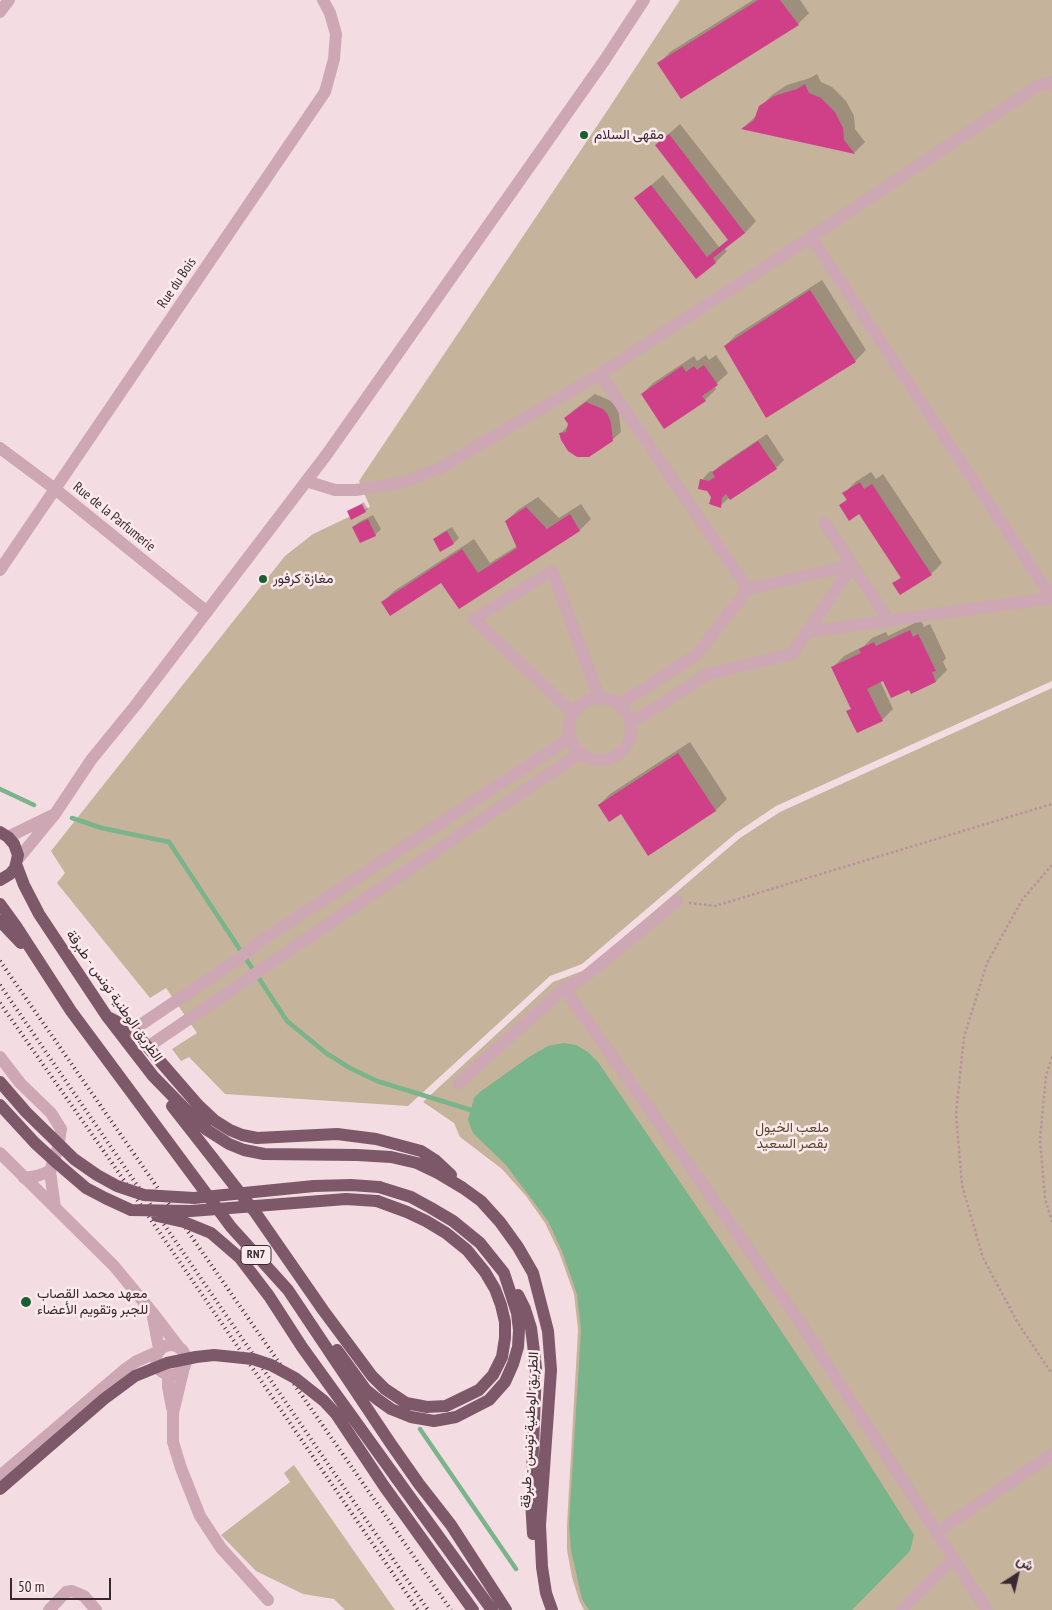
<!DOCTYPE html>
<html>
<head>
<meta charset="utf-8">
<style>
  body { margin:0 }
  #map { position:relative; width:1052px; height:1610px; overflow:hidden; background:#f4dde2; font-family:"PT Sans Narrow",Vazirmatn,sans-serif }
  canvas { display:block }
  .north { position:absolute; left:992px; top:1550px; width:50px; height:50px; -webkit-text-stroke:4px #fbeaed; paint-order:stroke; rotate:35deg; font-size:14px; font-weight:700; line-height:20px; text-align:center; color:#3a2830 }
  .north::after { content:''; display:block; margin:auto; width:18px; height:22px; background:#3a2830; clip-path:polygon(50% 0,100% 100%,50% 72%,0 100%) }
  .scale { position:absolute; left:10px; top:1578px; width:101px; height:22px; box-sizing:border-box; border:2px solid #3a2830; border-top:0; padding-left:6px; font-size:15px; line-height:18px; white-space:nowrap; color:#3a2830; -webkit-text-stroke:4px #fbeaed; paint-order:stroke }
</style>
</head>
<body>
<div id="map">
<canvas width="1052" height="1610"></canvas>
<div class="north">ش</div>
<div class="scale">50 m</div>
</div>
<script>
const g = document.querySelector('canvas').getContext('2d');
g.lineJoin = 'round';
function paint(path, color) {
  g.fillStyle = color;
  g.fill(path, 'evenodd');
}
function poly(rows) {
  const path = new Path2D();
  for (const r of rows) {
    if (r.length === 3) {
      path.moveTo(r[0] + r[2], r[1]);
      path.arc(r[0], r[1], r[2], 0, 2 * Math.PI);
      continue;
    }
    path.moveTo(r[0], r[1]);
    for (let i = 2; i < r.length; i += 2) path.lineTo(r[i], r[i + 1]);
  }
  return path;
}
function trace(path, color, width, dash) {
  g.strokeStyle = color;
  g.lineWidth = width;
  g.lineCap = dash ? 'butt' : 'round';
  g.setLineDash(dash || []);
  g.stroke(path);
}
function write(font, color, halo, rows, align = 'center') {
  g.font = font + ' "PT Sans Narrow",Vazirmatn,sans-serif';
  g.lineWidth = 5;
  g.setLineDash([]);
  g.textBaseline = 'middle';
  g.strokeStyle = halo;
  g.fillStyle = color;
  for (const [text, x, y, turn = 0] of rows) {
    g.save();
    g.translate(x, y);
    g.rotate((+turn || 0) * Math.PI / 180);
    g.textAlign = isNaN(turn) ? turn : align;
    if (halo) g.strokeText(text, 0, 0);
    g.fillText(text, 0, 0);
    g.restore();
  }
}
const green = poly([
  [680,0,1052,0,1052,681,776,806,736,833,582,964,550,976,408,1106,225,1094,189,1057,181,1061,172,1049,197,1033,166,988,150,998,57,883,65,873,51,851,285,556,313,534,370,507,359,481,605,114],
  [1052,688,1052,1610,584,1610,579,1600,572,1577,567,1550,567,1525,578,1330,574,1294,559,1252,545,1223,526,1196,502,1169,460,1137,454,1123,423,1102,553,982,585,970,740,838,780,812],
  [294,1465,395,1610,345,1610,334,1599,303,1594,256,1571,221,1535,290,1482,284,1473]
]);
const water = poly([
  [564,1043,576,1045,588,1052,598,1062,761,1301,856,1443,914,1535,910,1551,852,1610,589,1610,582,1599,571,1550,569,1524,581,1330,577,1294,562,1251,548,1221,506,1165,473,1133,468,1120,474,1098,480,1092,529,1057,548,1046]
]);
const shadow = poly([
  [753,0,800,0,809,13,798,24,659,63,670,52],
  [817,74,821,82,832,87,846,101,854,116,855,129,865,142,854,153,743,128,757,115,761,106,772,95,787,85,810,78],
  [680,124,756,221,745,233,724,248,727,251,716,262,696,277,636,198,663,175,719,247,729,239,656,145],
  [822,280,866,350,855,361,766,416,725,346,736,335],
  [706,355,709,360,716,355,728,373,714,386,716,389,705,400,642,394,653,383,694,356,697,361],
  [595,394,611,401,616,407,619,414,621,432,612,440,560,434,569,425,566,418,574,410],
  [767,434,784,460,776,468,730,497,720,506,702,480,710,471,713,472,722,464],
  [871,472,876,479,883,474,942,563,931,574,894,584,902,576,860,512,841,506,847,499,844,494,855,482],
  [538,497,559,518,581,504,591,519,580,530,459,608,442,581,383,602,394,591,474,539,490,563,517,546,506,521,518,510],
  [364,502,368,509,365,511,348,511],
  [373,515,381,529,375,535,353,527,359,522],
  [452,527,459,538,454,543,434,539,440,534],
  [921,620,924,627,930,624,946,658,943,662,947,670,936,681,912,692,910,688,884,679,880,681,893,709,882,720,848,712,852,708,833,667,844,656,864,646,872,638,886,632,888,636],
  [690,742,727,799,716,810,649,854,621,812,599,805,610,794]
]);
const stream = poly([
  [0,789,34,805],
  [72,818,102,828,169,842,287,1021,326,1053,350,1068,377,1081,471,1110],
  [420,1429,516,1569]
]);
const building = poly([
  [758,0,780,0,799,25,681,99,657,63],
  [805,84,809,93,821,98,835,112,843,128,844,140,855,154,741,129,754,120,759,106,774,96,797,89],
  [669,134,745,233,713,258,716,263,696,279,634,198,651,185,707,257,728,240,655,145],
  [810,290,856,362,766,418,724,346],
  [704,365,718,385,702,396,706,401,664,429,641,394,682,366,686,372,694,366,697,370],
  [586,402,603,409,608,415,611,423,613,441,589,457,577,457,568,451,561,440,559,433,566,432,568,424,564,418],
  [758,441,777,469,730,500,726,494,722,498,721,508,709,504,711,497,707,491,698,489,700,479,709,481,715,477,712,472],
  [860,482,864,489,872,484,932,575,900,595,892,583,901,578,859,514,849,521,839,505,847,500,842,493],
  [362,504,366,512,351,520,347,511],
  [526,507,547,529,570,514,580,531,459,609,441,583,390,616,381,602,462,549,478,573,517,548,505,521],
  [368,519,376,536,360,543,352,527],
  [447,531,454,544,440,552,433,539],
  [910,630,913,637,918,634,936,671,932,672,936,682,911,694,909,690,891,698,883,681,867,689,883,721,857,733,846,711,851,709,831,667,861,653,859,649,874,642,876,646],
  [678,753,716,811,648,856,621,814,609,822,598,805]
]);
const path = poly([
  [1052,865,1022,900,987,963,964,1037,956,1114,962,1185,983,1258,1018,1323,1052,1374],
  [689,903,715,906,1052,804],
  [1052,1057,1046,1076,1040,1139,1045,1198,1052,1222]
]);
const minor = poly([
  [0,12,9,0],
  [811,237,1052,598],
  [600,374,748,589],
  [0,448,55,489,207,612],
  [306,481,335,490,356,490,404,482,440,468,600,374,811,237,1038,86,1052,82],
  [825,523,888,620],
  [0,570,325,92,334,59,336,34,330,13,323,0],
  [806,632,1052,598],
  [600,729,31],
  [620,704,696,655,748,589,853,565],
  [573,713,474,619,552,571,599,697],
  [631,723,708,674,792,654,853,565],
  [8,837,53,815],
  [18,859,55,814,91,760,135,706,327,454,604,61,644,0],
  [564,988,797,1318,987,1610],
  [133,1030,238,959,262,940,570,738],
  [149,1046,580,753],
  [0,1057,20,1083,51,1113,61,1129,58,1148,50,1171,55,1208],
  [459,1083,564,988,581,980,677,901],
  [0,1153,114,1266,152,1312,178,1346],
  [24,1178,37,1176,50,1171],
  [153,1317,159,1349],
  [171,1360,15],
  [184,1367,173,1413,173,1442,181,1468,200,1516,221,1548,268,1600],
  [168,1375,168,1387,172,1408],
  [0,1476,124,1370,137,1361,157,1352],
  [937,1532,1052,1454],
  [49,1610,66,1592,72,1591,84,1596,96,1610],
  [902,1610,954,1558]
]);
const major = poly([
  [0,832,8,837,14,844,18,855,15,868,10,874,0,880],
  [16,864,24,885,39,914,106,1015,153,1076,192,1116,207,1130,229,1144,244,1150,264,1154,357,1155,391,1157,417,1163,438,1173,463,1188,481,1201,500,1222,518,1247,533,1273,548,1331,551,1370,540,1525,542,1567,546,1593,552,1610],
  [0,904,16,926,71,1011,231,1227,288,1290,391,1444,419,1484,451,1525,506,1610],
  [0,921,21,943],
  [110,1018,133,1030,198,1105,214,1120,230,1130,242,1135,257,1138,337,1134,376,1139,421,1151,435,1160,451,1175],
  [172,1106,255,1212,323,1310,372,1376,385,1389,406,1403,427,1407,446,1406,479,1390,493,1375,502,1357,505,1338,505,1322,501,1305,495,1289,485,1272,467,1250,446,1233,426,1221,407,1212,377,1201],
  [518,1295,525,1309,531,1328,536,1368,531,1501,533,1534],
  [337,1350,366,1390,377,1399,391,1409,411,1417,434,1421,456,1417,489,1400,505,1382,513,1364,518,1347,519,1330,517,1313,504,1273,480,1243,453,1221,431,1208,411,1197,379,1187],
  [397,1479,492,1610]
]);
const rail = poly([
  [0,961,451,1610],
  [0,985,428,1610],
  [0,1003,112,1163,418,1610]
]);
const majorBridge = poly([
  [0,1082,26,1112,74,1159,97,1175,117,1186,144,1195,194,1198,314,1186,351,1185,379,1187],
  [0,1105,35,1143,58,1164,86,1188,105,1198,131,1210,191,1211,346,1199,377,1201],
  [157,1216,184,1222,211,1233,240,1258,269,1296,302,1347,397,1479],
  [0,1489,104,1399,135,1376,167,1363,196,1357,214,1355,253,1359,271,1365,295,1378,324,1401,336,1414,384,1486,473,1610]
]);
const markers = [
  [584,135,5,"#1a5f30"],
  [263,579,5,"#1a5f30"],
  [26,1302,6,"#1a5f30"]
];
const shields = [
  [256,1255,30]
];
const shieldNames = [
  ["RN7",256,1255]
];
const poiNames = [
  ["مقهى السلام",594,135],
  ["مغازة كرفور",273,579],
  ["معهد محمد القصاب",37,1294],
  ["للجبر وتقويم الأعضاء",37,1310]
];
const streetNames = [
  ["Rue du Bois",177,283,-56],
  ["Rue de la Parfumerie",114,517,39],
  ["الطريق الوطنية تونس - طبرقة",114,996,55],
  ["الطريق الوطنية تونس - طبرقة",530,1430,-87]
];
const parkNames = [
  ["ملعب الخيول",792,1128],
  ["بقصر السعيد",792,1144]
];
paint(green, '#c5b39b');
paint(water, '#79b48a');
paint(shadow, '#0003');
trace(stream, '#79b48a', 4.5);
paint(building, '#cf4089');
trace(path, '#b9919e', 2.5, [2.5, 2.5]);
trace(minor, '#cda7b3', 12);
trace(major, '#7d5868', 12);
trace(rail, '#3a2830', 4, [1, 4]);
trace(majorBridge, '#7d5868', 12);
for (const [x, y, r, color] of markers) {
  const dot = new Path2D();
  dot.arc(x, y, r, 0, 2 * Math.PI);
  g.fillStyle = color;
  g.fill(dot);
  trace(dot, '#fbeaed', 2);
}
for (const [x, y, w] of shields) {
  const box = new Path2D();
  box.roundRect(x - w / 2, y - 9.5, w, 19, 4);
  g.fillStyle = '#fbeaed';
  g.fill(box);
  trace(box, '#3a2830', 1);
}
write('bold 12px', '#3a2830', null, shieldNames);
write('14px', '#3a2830', '#fbeaed', poiNames, 'left');
write('14px', '#3a2830', '#fbeaed', streetNames);
write('14px', '#5a472a', '#fbeaed', parkNames);
</script>
</body>
</html>
